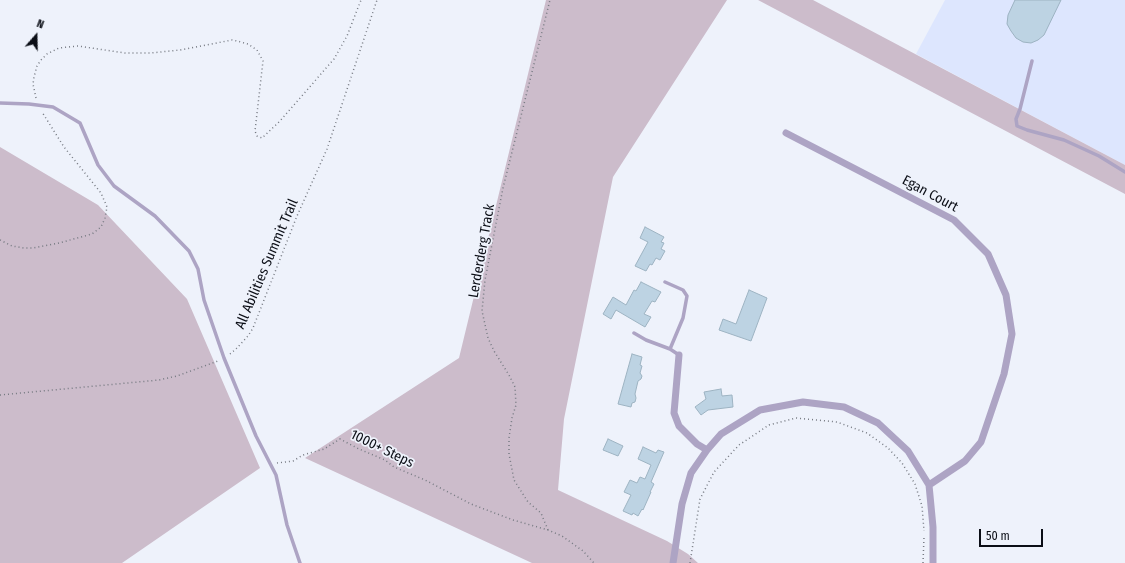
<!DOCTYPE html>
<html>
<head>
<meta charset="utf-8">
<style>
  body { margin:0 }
  #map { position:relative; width:1125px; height:563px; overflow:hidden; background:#eef2fb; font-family:"Fira Sans Condensed",sans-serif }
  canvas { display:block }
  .north { position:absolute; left:16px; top:16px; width:40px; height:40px; -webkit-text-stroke:3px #eef2fb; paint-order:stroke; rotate:20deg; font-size:11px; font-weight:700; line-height:16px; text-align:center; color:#0b0e16 }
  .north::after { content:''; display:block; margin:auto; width:14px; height:18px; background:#0b0e16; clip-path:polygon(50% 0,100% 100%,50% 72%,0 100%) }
  .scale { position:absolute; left:979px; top:529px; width:64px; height:18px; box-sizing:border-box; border:2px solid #0b0e16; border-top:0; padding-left:5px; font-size:12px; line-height:14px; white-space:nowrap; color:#0b0e16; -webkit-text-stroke:3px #eef2fb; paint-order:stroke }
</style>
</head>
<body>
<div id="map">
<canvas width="1125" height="563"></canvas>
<div class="north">N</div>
<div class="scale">50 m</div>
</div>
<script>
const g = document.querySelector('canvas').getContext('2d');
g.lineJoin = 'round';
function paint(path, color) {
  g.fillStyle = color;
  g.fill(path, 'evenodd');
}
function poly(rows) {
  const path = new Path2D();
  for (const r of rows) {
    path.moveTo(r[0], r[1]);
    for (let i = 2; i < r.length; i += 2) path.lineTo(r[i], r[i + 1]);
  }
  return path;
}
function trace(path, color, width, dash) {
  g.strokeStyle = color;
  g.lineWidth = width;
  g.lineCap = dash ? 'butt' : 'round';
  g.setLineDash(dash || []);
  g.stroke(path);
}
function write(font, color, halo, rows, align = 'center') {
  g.font = font + ' "Fira Sans Condensed",sans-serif';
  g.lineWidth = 3.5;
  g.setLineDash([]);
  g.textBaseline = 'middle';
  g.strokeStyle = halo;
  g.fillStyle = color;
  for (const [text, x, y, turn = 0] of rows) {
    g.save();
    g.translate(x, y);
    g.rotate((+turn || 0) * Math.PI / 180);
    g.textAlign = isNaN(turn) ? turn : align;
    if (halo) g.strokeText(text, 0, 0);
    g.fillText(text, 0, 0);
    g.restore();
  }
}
const built = poly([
  [945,0,1125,0,1125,165,916,54]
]);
const green = poly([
  [546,0,727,0,613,177,564,419,558,490,667,541,688,554,698,563,532,563,305,458,459,358],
  [758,0,813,0,1125,165,1125,194],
  [0,147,98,205,187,299,260,468,122,563,0,563]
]);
const building = poly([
  [1015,0,1061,0,1044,35,1038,40,1031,43,1023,42,1016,38,1011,31,1007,24,1008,15,1015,0],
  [645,227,664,237,661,242,664,243,661,249,665,251,660,260,656,258,652,265,650,264,646,271,635,266,648,242,640,238,645,227],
  [641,282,661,292,655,302,652,301,644,314,651,317,645,327,616,310,611,319,603,314,613,297,626,305,634,290,636,291,641,282],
  [749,290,767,298,751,341,719,330,723,319,736,324,749,290],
  [632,354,642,357,640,365,642,366,640,373,642,376,641,379,638,381,635,394,636,398,635,402,632,403,631,407,618,404,632,354],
  [721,389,722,396,732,395,733,407,708,410,701,415,695,407,706,399,704,392,721,389],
  [608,439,623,446,618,456,603,450,608,439],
  [643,447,656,453,658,450,664,452,651,482,654,484,650,492,651,492,643,510,642,509,638,516,633,513,632,515,623,511,631,495,624,492,630,480,637,483,640,477,645,479,651,465,638,459,643,447]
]);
const path = poly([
  [36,98,33,84,34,77,37,66,41,60,47,54,59,48,78,46,125,53,151,53,180,50,232,40,237,41,248,44,257,50,263,61,255,131,257,136,262,138,280,121,334,59,347,36,361,0],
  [0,240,12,246,24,248,33,248,59,243,92,234,101,227,105,218,107,207,101,193,64,147,42,112],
  [230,354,236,349,248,336,253,328,297,216,327,149,377,0],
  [0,395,159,380,177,376,218,361],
  [277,463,293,461,303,455,324,449,340,439,359,449,385,460,394,467,425,480,471,504,513,520,548,530,562,536,583,551,594,563],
  [548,530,541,513,528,502,514,480,509,454,509,438,512,418,516,405,515,387,509,375,494,351,488,338,482,311,485,280,503,188,550,0],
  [690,563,700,499,714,472,739,445,769,425,796,418,837,422,867,433,888,448,902,463,915,484,922,506,924,531],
  [923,563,924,537]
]);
const lane = poly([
  [1032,61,1020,109,1016,119,1017,126,1027,130,1064,140,1099,156,1125,172],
  [0,103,29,104,53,107,80,123,98,165,114,186,155,216,189,251,198,269,204,300,224,358,256,436,276,475,287,525,300,563],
  [665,282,683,290,687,296,683,318,670,349,679,355],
  [634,333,646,340,670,349]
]);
const street = poly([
  [786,133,954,220,988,254,1006,295,1012,334,1004,374,981,442,965,461,929,485],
  [679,355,674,413,679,426,697,444,707,450],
  [673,563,682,504,691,473,707,450,721,434,760,410,803,402,844,407,878,423,908,451,929,485,933,527,933,563]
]);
const streetNames = [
  ["Egan Court",930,194,28],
  ["Lerderderg Track",482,251,-80],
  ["All Abilities Summit Trail",267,264,-67],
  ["1000+ Steps",382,449,26]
];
paint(built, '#dde6fe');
paint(green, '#ccbccb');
paint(building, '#bdd3e3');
trace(building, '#9db3c2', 1);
trace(path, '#767a82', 1.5, [1, 3]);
trace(lane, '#ada4c4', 3.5);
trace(street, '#ada4c4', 7);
write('14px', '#0b0e16', '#eef2fb', streetNames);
</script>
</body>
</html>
